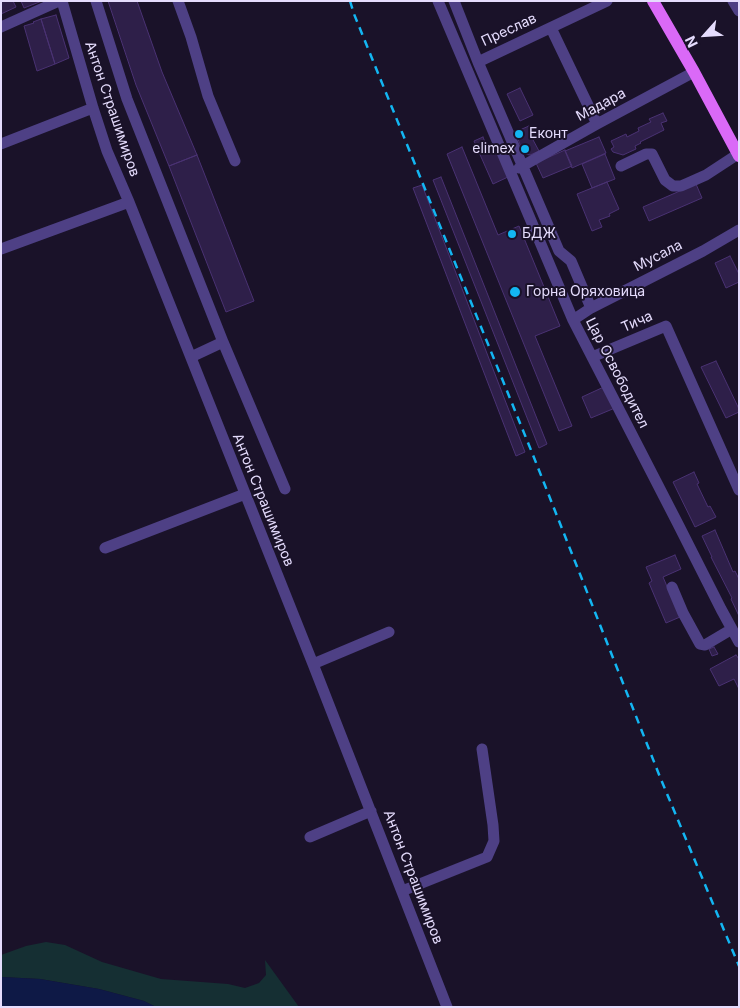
<!DOCTYPE html>
<html>
<head>
<meta charset="utf-8">
<style>
  body { margin:0 }
  #map { position:relative; width:740px; height:1008px; overflow:hidden; background:#1a1229; font-family:Inter,sans-serif }
  canvas { display:block }
  .frame { position:absolute; inset:0; border:2px solid #e5dcfd; pointer-events:none }
  .north { position:absolute; left:680px; top:10px; width:50px; height:50px; -webkit-text-stroke:4px #1a1229; paint-order:stroke; rotate:244deg; font-size:14px; font-weight:700; line-height:20px; text-align:center; color:#e5dcfd }
  .north::after { content:''; display:block; margin:auto; width:18px; height:22px; background:#e5dcfd; clip-path:polygon(50% 0,100% 100%,50% 72%,0 100%) }
</style>
</head>
<body>
<div id="map">
<canvas width="740" height="1008"></canvas>
<div class="frame"></div>
<div class="north">N</div>
</div>
<script>
const g = document.querySelector('canvas').getContext('2d');
g.lineJoin = 'round';
function paint(path, color) {
  g.fillStyle = color;
  g.fill(path, 'evenodd');
}
function poly(rows) {
  const path = new Path2D();
  for (const r of rows) {
    path.moveTo(r[0], r[1]);
    for (let i = 2; i < r.length; i += 2) path.lineTo(r[i], r[i + 1]);
  }
  return path;
}
function trace(path, color, width, dash) {
  g.strokeStyle = color;
  g.lineWidth = width;
  g.lineCap = dash ? 'butt' : 'round';
  g.setLineDash(dash || []);
  g.stroke(path);
}
function write(font, color, halo, rows, align = 'center') {
  g.font = font + ' Inter,sans-serif';
  g.lineWidth = 4;
  g.setLineDash([]);
  g.textBaseline = 'middle';
  g.strokeStyle = halo;
  g.fillStyle = color;
  for (const [text, x, y, turn = 0] of rows) {
    g.save();
    g.translate(x, y);
    g.rotate((+turn || 0) * Math.PI / 180);
    g.textAlign = isNaN(turn) ? turn : align;
    if (halo) g.strokeText(text, 0, 0);
    g.fillText(text, 0, 0);
    g.restore();
  }
}
const green = poly([
  [46,942,65,945,102,962,161,979,228,984,245,988,259,983,266,975,265,960,299,1007,156,1007,144,1001,99,989,40,979,1,977,1,955,26,946]
]);
const water = poly([
  [1,977,40,979,99,989,144,1001,156,1007,1,1007]
]);
const building = poly([
  [1,1,13,1,16,7,1,14,1,1],
  [21,1,42,1,24,8,21,1],
  [108,1,137,1,162,72,197,155,169,166,136,85,108,1],
  [56,15,69,58,55,64,41,19,56,15],
  [41,19,55,64,37,71,24,26,34,23,33,22,41,19],
  [520,88,533,115,520,121,507,94,520,88],
  [663,113,667,121,661,123,664,130,640,142,641,143,635,146,636,149,623,155,613,152,611,149,614,147,611,141,626,134,627,137,639,131,638,128,651,122,649,119,663,113],
  [529,126,534,137,532,138,539,151,530,155,524,154,515,132,529,126],
  [483,137,489,152,497,149,508,177,493,184,474,141,483,137],
  [599,137,606,153,572,168,565,151,599,137],
  [462,147,498,235,519,226,560,326,535,336,572,426,559,431,447,154,462,147],
  [565,150,572,166,543,178,536,163,565,150],
  [605,154,615,179,592,188,582,164,605,154],
  [197,155,254,301,226,312,169,166,197,155],
  [441,177,547,444,539,448,433,180,441,177],
  [607,182,619,209,609,214,610,216,599,220,602,227,592,231,577,194,607,182],
  [696,184,702,198,649,221,643,207,696,184],
  [422,185,525,452,516,456,413,188,422,185],
  [730,256,739,274,739,282,726,288,715,263,730,256],
  [716,361,739,409,739,412,726,418,701,367,716,361],
  [606,386,615,408,591,418,582,397,606,386],
  [694,472,699,483,697,484,708,507,710,506,716,517,695,527,673,482,694,472],
  [715,530,733,572,735,571,739,579,739,616,731,599,732,598,711,557,712,557,702,536,715,530],
  [675,555,681,569,663,577,680,617,666,623,649,583,652,581,646,567,675,555],
  [714,647,718,654,712,656,709,649,714,647],
  [736,655,739,659,739,689,734,679,719,686,710,669,736,655]
]);
const minor = poly([
  [62,1,93,108,107,151,129,202,313,664,447,1007],
  [96,1,127,99,223,342,191,357],
  [178,1,191,37,208,96,235,161],
  [438,1,573,320,678,524,721,609,739,642],
  [454,1,478,62,559,251,571,261,591,308],
  [733,1,739,11],
  [1,27,59,1],
  [551,28,597,124],
  [478,62,607,1],
  [1,144,93,108],
  [621,166,646,154,652,154,665,180,673,186,681,186,688,183,706,175,738,154],
  [519,168,597,124,694,72],
  [1,249,129,202],
  [573,320,591,308,703,251,739,230],
  [223,342,285,489],
  [592,357,666,326,739,490],
  [105,548,245,494],
  [672,587,683,613,700,644,705,645,732,629],
  [313,664,389,632],
  [310,837,371,811],
  [402,891,487,857,494,841,493,825,482,749]
]);
const major = poly([
  [653,1,694,72,739,156]
]);
const rail = poly([
  [350,1,354,14,533,455,660,777,739,966]
]);
const markers = [
  [519,134,5,"#13b6f2"],
  [525,149,5,"#13b6f2"],
  [512,234,5,"#13b6f2"],
  [515,292,6,"#13b6f2"]
];
const streetNames = [
  ["Преслав",509,30,-25],
  ["Мадара",601,105,-28],
  ["Антон Страшимиров",112,109,71],
  ["Мусала",658,256,-27],
  ["Тича",637,322,-23],
  ["Цар Освободител",617,373,63],
  ["Антон Страшимиров",263,500,68],
  ["Антон Страшимиров",413,877,69]
];
const poiNames = [
  ["Еконт",529,134],
  ["elimex",515,149,"right"],
  ["БДЖ",522,234],
  ["Горна Оряховица",526,292]
];
paint(green, '#152f33');
paint(water, '#0e1946');
paint(building, '#2e1f49');
trace(building, '#4a3273', 1);
trace(minor, '#4e4085', 11);
trace(major, '#da69f7', 12);
trace(rail, '#13b6f2', 2.5, [8, 6]);
for (const [x, y, r, color] of markers) {
  const dot = new Path2D();
  dot.arc(x, y, r, 0, 2 * Math.PI);
  g.fillStyle = color;
  g.fill(dot);
  trace(dot, '#1a1229', 2);
}
write('14px', '#e5dcfd', '#1a1229', streetNames);
write('14px', '#e5dcfd', '#1a1229', poiNames, 'left');
</script>
</body>
</html>
